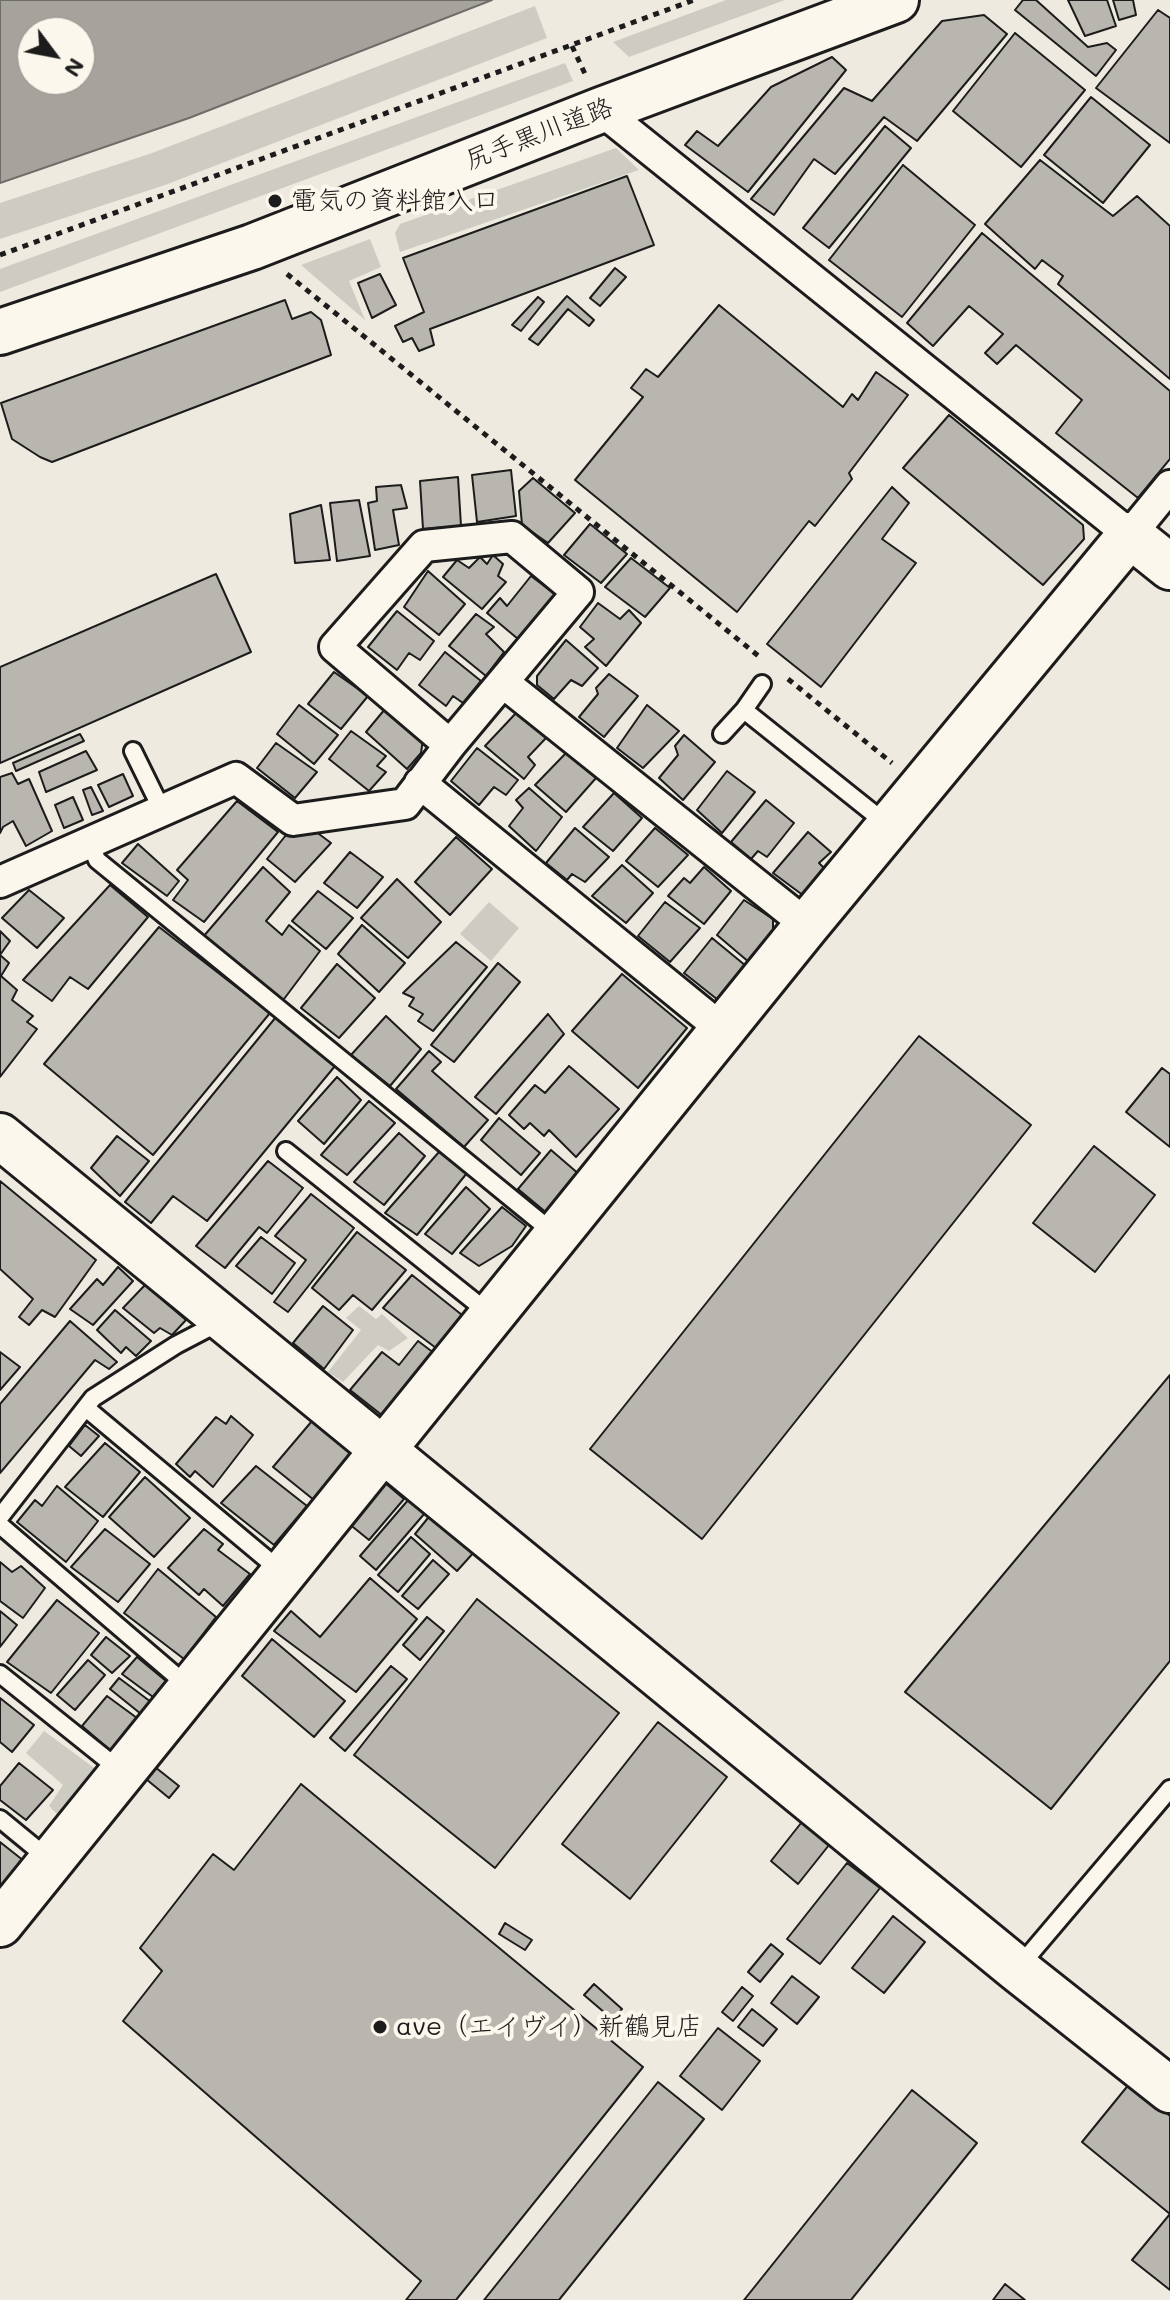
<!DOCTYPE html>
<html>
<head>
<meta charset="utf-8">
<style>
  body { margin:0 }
  #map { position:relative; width:1170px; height:2300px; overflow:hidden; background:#eeeadf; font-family:Mali,sans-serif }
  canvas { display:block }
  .north { position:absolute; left:16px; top:16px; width:80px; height:80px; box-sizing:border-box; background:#fbf7ec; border:2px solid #a29f99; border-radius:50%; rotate:122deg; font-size:22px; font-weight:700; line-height:32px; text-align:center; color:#1c1c1c }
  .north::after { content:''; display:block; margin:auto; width:28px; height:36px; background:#1c1c1c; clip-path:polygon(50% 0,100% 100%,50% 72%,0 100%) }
</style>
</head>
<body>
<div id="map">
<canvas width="1170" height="2300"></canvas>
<div class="north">N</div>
</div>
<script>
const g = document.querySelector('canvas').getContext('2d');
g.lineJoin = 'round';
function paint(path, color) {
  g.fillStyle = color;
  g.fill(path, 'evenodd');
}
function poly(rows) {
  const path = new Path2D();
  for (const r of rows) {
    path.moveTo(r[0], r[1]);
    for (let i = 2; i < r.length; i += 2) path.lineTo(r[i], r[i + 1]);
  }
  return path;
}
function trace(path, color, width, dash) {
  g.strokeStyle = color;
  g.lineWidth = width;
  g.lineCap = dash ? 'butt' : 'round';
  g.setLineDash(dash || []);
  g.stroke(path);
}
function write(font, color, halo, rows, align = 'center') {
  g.font = font + ' Mali,"Klee One",sans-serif';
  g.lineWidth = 8;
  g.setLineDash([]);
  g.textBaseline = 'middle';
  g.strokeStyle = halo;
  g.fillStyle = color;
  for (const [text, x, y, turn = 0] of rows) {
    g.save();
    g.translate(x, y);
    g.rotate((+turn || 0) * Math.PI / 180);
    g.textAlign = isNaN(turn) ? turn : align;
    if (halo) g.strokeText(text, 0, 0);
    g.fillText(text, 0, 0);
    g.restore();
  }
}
const green = poly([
  [726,0,785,0,629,57,613,42],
  [535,6,547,38,165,185,0,239,0,203,152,153],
  [565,63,573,81,0,292,0,269],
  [616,148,639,170,400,252,395,233,400,224],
  [370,239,381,267,349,281,365,320,301,265],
  [489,902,519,928,491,961,460,934],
  [359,1306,376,1319,382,1314,408,1338,389,1351,378,1345,343,1382,328,1372,361,1330,346,1318],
  [44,1731,97,1770,60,1817,49,1806,63,1785,26,1753]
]);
const water = poly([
  [0,0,492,0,189,118,0,183,0,0],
  [32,32,80,32,80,80,32,80,32,32]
]);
const building = poly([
  [1023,0,1036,0,1088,47,1107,43,1116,50,1096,76,1015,10,1023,0],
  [1068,0,1107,0,1116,26,1085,36,1068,0],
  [1113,0,1133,0,1136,15,1119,20,1113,0],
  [1158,10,1170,18,1170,143,1096,88,1158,10],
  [984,15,1007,34,917,141,884,117,835,174,814,159,774,215,751,199,844,88,872,101,942,21,984,15],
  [1015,33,1085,90,1021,167,953,111,1015,33],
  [832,57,846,70,748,192,685,145,697,131,718,146,771,87,832,57],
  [1091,97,1150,145,1103,203,1044,155,1091,97],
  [885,126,911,148,829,248,803,228,885,126],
  [1040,160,1113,216,1137,196,1170,226,1170,379,1058,284,1063,276,1042,260,1035,269,985,224,1040,160],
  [903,165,975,225,902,317,829,260,903,165],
  [627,176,654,245,430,329,434,345,419,351,412,338,403,342,395,326,424,312,403,258,627,176],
  [982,233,1170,391,1170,459,1138,498,1056,433,1082,400,1016,345,997,364,985,353,1003,334,969,306,933,346,907,323,982,233],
  [615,268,626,277,600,306,590,298,615,268],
  [380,274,396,305,372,318,358,283,380,274],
  [567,296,594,320,589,326,568,309,538,345,529,339,567,296],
  [538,297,544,302,521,331,512,325,538,297],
  [285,300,292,319,311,312,321,320,331,355,52,462,40,457,12,439,1,403,285,300],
  [719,305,843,407,852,394,858,400,876,372,908,395,849,473,852,479,815,526,809,521,737,612,575,480,643,397,631,388,646,369,658,377,719,305],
  [949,415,1083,525,1084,539,1043,585,903,468,949,415],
  [511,470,516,516,477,522,472,475,511,470],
  [458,477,461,526,423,529,420,481,458,477],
  [533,478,575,513,548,543,522,525,519,491,533,478],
  [401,485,407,508,393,510,399,545,375,550,368,503,377,501,376,487,401,485],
  [892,487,909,503,882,539,916,563,821,687,767,644,892,487],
  [359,500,370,556,337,561,330,503,359,500],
  [321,505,330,560,295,563,290,514,321,505],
  [590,524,627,554,601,583,564,555,590,524],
  [493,555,503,564,498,576,506,582,482,609,443,577,457,560,469,568,480,557,487,564,493,555],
  [631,558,670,588,645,617,605,587,631,558],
  [428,571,465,604,439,635,404,607,428,571],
  [216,574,251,652,0,763,0,667,216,574],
  [531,576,555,594,518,639,487,613,500,598,507,606,531,576],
  [598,603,620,619,629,610,641,623,606,666,585,647,594,639,580,627,598,603],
  [397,611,434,641,420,660,409,653,397,670,368,647,397,611],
  [476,614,494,627,486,634,504,652,486,676,449,646,476,614],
  [566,640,598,668,582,686,571,680,554,699,537,685,537,676,566,640],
  [445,652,481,681,463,703,453,696,446,706,419,685,445,652],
  [334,672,368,696,341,729,308,704,334,672],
  [609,674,638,696,604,737,579,717,598,694,596,688,609,674],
  [299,705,338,735,314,764,277,734,299,705],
  [647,705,679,731,643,768,617,748,647,705],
  [385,709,423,739,421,753,407,769,366,732,385,709],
  [517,712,546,738,528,757,535,765,524,779,485,746,517,712],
  [351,731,386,756,377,766,386,772,369,791,329,759,351,731],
  [80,734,84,741,16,771,13,763,80,734],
  [684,735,715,762,683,800,659,778,678,755,675,746,684,735],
  [276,743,317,772,295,798,257,768,276,743],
  [477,748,518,780,506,795,494,787,479,805,451,781,477,748],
  [86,751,97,770,46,792,39,772,86,751],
  [566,753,596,778,566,812,535,785,566,753],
  [727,771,755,792,722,833,697,810,727,771],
  [12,773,18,784,29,779,52,831,26,846,13,821,3,827,0,833,0,777,12,773],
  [123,774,133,796,109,807,98,785,123,774],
  [91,787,103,811,92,815,83,790,91,787],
  [529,788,562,817,536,851,509,826,523,808,516,800,529,788],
  [614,793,642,818,613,851,583,827,614,793],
  [73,797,83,820,64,828,55,805,73,797],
  [766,800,794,823,767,857,758,851,751,859,731,842,766,800],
  [237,801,278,832,204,922,173,900,188,880,177,870,237,801],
  [311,828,331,843,295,882,267,859,290,830,311,828],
  [575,828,609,857,585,882,572,874,567,880,546,863,575,828],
  [655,828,688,855,658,887,626,861,655,828],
  [808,832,831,852,819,863,826,870,804,896,773,873,808,832],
  [456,837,492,869,450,915,415,882,456,837],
  [138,844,179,881,167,896,122,863,138,844],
  [350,852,383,877,357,908,324,883,350,852],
  [622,865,653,893,626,923,592,896,622,865],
  [263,867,290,892,266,921,282,935,289,925,320,951,281,1003,203,937,263,867],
  [704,867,731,891,704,924,668,896,684,878,690,883,704,867],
  [397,879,441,922,408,958,361,918,397,879],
  [110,885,148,917,88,989,70,977,52,1001,23,980,110,885],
  [29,890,64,918,37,948,2,918,29,890],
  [318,891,353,918,326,949,292,921,318,891],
  [744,900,773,919,773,932,750,963,717,935,744,900],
  [665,902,700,928,670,962,638,936,665,902],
  [362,925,405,963,379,992,338,954,362,925],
  [159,927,270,1013,153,1155,44,1064,159,927],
  [0,931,10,941,0,955,9,963,1,976,17,990,12,1000,33,1016,27,1022,37,1029,0,1077,0,931],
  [712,938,746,966,718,1000,684,973,712,938],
  [456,942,487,967,433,1031,418,1021,423,1014,409,1006,414,998,403,993,456,942],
  [498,963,520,982,454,1062,431,1045,498,963],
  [337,964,375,998,339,1038,301,1008,337,964],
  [622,974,687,1028,638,1088,572,1031,622,974],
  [548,1014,564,1034,496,1114,475,1097,548,1014],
  [386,1016,421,1049,390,1086,351,1055,386,1016],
  [276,1017,335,1066,207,1221,173,1196,151,1223,125,1202,276,1017],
  [919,1036,1031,1125,702,1539,590,1449,919,1036],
  [429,1051,441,1062,432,1071,488,1120,464,1147,396,1089,429,1051],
  [569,1066,619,1109,576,1157,549,1130,544,1136,530,1123,524,1129,509,1115,535,1085,545,1093,569,1066],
  [1162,1068,1170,1074,1170,1147,1126,1112,1162,1068],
  [337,1077,361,1100,324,1144,298,1121,337,1077],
  [369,1101,395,1123,347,1175,321,1155,369,1101],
  [499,1118,540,1153,521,1175,481,1140,499,1118],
  [399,1133,425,1156,384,1205,354,1182,399,1133],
  [117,1136,149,1161,120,1196,91,1168,117,1136],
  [1094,1146,1155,1195,1095,1272,1033,1223,1094,1146],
  [551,1150,580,1175,548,1214,518,1189,551,1150],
  [439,1152,467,1173,417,1235,385,1213,439,1152],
  [268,1161,303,1188,267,1233,259,1227,225,1268,196,1246,268,1161],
  [0,1181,96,1260,55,1317,42,1310,29,1325,19,1317,33,1299,0,1269,0,1181],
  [466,1187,490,1209,452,1254,425,1234,466,1187],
  [311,1194,354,1228,288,1312,274,1302,306,1260,275,1236,311,1194],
  [502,1207,526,1226,512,1246,479,1266,460,1253,502,1207],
  [357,1232,406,1270,372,1310,353,1295,339,1310,312,1288,357,1232],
  [261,1237,295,1263,272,1294,236,1266,261,1237],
  [118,1267,133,1281,93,1325,70,1309,97,1279,103,1285,118,1267],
  [412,1275,462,1315,436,1348,383,1308,412,1275],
  [145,1285,186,1320,172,1335,160,1328,154,1333,123,1308,145,1285],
  [323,1306,353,1330,324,1369,293,1343,323,1306],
  [115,1310,151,1341,136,1356,126,1347,121,1353,97,1330,115,1310],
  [70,1321,117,1362,109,1369,95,1360,0,1473,0,1404,70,1321],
  [418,1341,434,1353,383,1416,350,1390,382,1352,399,1365,418,1341],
  [0,1352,20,1367,0,1390,0,1352],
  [1170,1375,1170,1661,1051,1809,905,1692,1170,1375],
  [231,1416,253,1435,213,1487,195,1471,190,1477,176,1464,216,1417,226,1424,231,1416],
  [312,1421,354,1453,314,1500,273,1467,312,1421],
  [85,1425,99,1436,81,1456,69,1446,85,1425],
  [105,1443,140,1472,103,1517,65,1487,105,1443],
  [256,1466,307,1506,274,1545,221,1503,256,1466],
  [145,1477,190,1518,154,1557,109,1517,145,1477],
  [384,1482,404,1499,369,1540,348,1523,384,1482],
  [57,1486,98,1521,66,1562,17,1522,35,1500,42,1506,57,1486],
  [409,1499,425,1513,376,1570,360,1556,409,1499],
  [432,1513,475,1551,457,1571,415,1534,432,1513],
  [105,1529,150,1564,118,1602,71,1567,105,1529],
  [204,1529,223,1544,218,1550,250,1574,223,1606,204,1589,199,1595,168,1568,204,1529],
  [411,1537,430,1554,398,1592,378,1575,411,1537],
  [433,1560,449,1574,418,1609,402,1596,433,1560],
  [0,1562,12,1572,21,1566,45,1588,23,1618,0,1601,0,1562],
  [158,1569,216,1617,184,1659,124,1613,158,1569],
  [370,1578,417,1619,356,1692,274,1631,291,1611,320,1637,370,1578],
  [477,1599,619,1713,495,1868,354,1755,477,1599],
  [57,1600,99,1633,51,1693,7,1662,57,1600],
  [0,1611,17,1625,0,1647,0,1611],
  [427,1617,444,1631,420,1660,403,1645,427,1617],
  [106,1637,130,1656,112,1673,91,1655,106,1637],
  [272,1639,345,1701,314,1737,242,1676,272,1639],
  [137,1657,166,1681,153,1697,122,1674,137,1657],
  [88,1660,105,1675,75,1710,57,1695,88,1660],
  [391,1666,407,1679,345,1751,330,1738,391,1666],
  [119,1678,151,1702,141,1714,110,1689,119,1678],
  [107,1696,137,1718,112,1752,82,1726,107,1696],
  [0,1698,34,1725,12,1752,0,1742,0,1698],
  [658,1722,727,1777,630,1899,562,1844,658,1722],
  [19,1763,53,1790,26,1820,0,1800,0,1786,19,1763],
  [155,1767,179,1786,169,1798,146,1779,155,1767],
  [301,1784,643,2067,456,2300,406,2300,421,2281,123,2021,162,1971,140,1948,213,1854,234,1870,301,1784],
  [805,1818,833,1840,798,1884,771,1861,805,1818],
  [0,1842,24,1861,0,1890,0,1842],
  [847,1863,880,1888,820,1964,787,1939,847,1863],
  [893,1916,925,1942,884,1993,852,1968,893,1916],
  [505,1923,532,1940,525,1950,499,1934,505,1923],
  [771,1944,783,1954,760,1982,748,1972,771,1944],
  [792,1976,819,1997,797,2024,771,2003,792,1976],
  [594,1984,622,2009,612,2019,584,1995,594,1984],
  [742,1987,753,1996,733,2021,722,2012,742,1987],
  [752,2009,777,2029,763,2046,738,2027,752,2009],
  [718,2028,760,2061,722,2110,680,2076,718,2028],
  [658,2082,704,2119,559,2300,484,2300,658,2082],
  [1130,2083,1170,2116,1170,2290,1132,2260,1170,2214,1082,2142,1130,2083],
  [912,2090,977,2143,851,2300,744,2300,912,2090],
  [1005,2284,1025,2300,993,2300,1005,2284]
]);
const path = poly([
  [572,46,586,76],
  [0,255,694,0],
  [287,274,761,658],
  [788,679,892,763]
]);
const lane = poly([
  [744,710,888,825],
  [722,734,744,710,762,684],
  [133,751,162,810],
  [90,842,97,860,555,1234],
  [286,1151,490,1314],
  [86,1408,282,1572],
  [0,1517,93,1398,176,1345,222,1321],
  [0,1525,189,1687],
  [0,1674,121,1771],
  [0,1819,50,1860],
  [1018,1968,1170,1789]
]);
const street = poly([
  [601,110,1130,535,1170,486],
  [504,683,807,925],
  [420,783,723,1030],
  [0,882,236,778,293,820,405,804,450,745,578,592,512,537,424,546,335,647,450,745]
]);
const secondary = poly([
  [0,332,252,247,601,110,896,0],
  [0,1136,1017,1969,1170,2090],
  [0,1924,807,925,1130,535,1170,567]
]);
const markers = [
  [275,201,8,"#1c1c1c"],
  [380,2027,8,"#1c1c1c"]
];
const streetNames = [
  ["尻手黒川道路",539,134,-21]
];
const poiNames = [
  ["電気の資料館入口",291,201],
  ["ave（エイヴイ）新鶴見店",396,2027]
];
paint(green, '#ceccc2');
paint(water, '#a6a39d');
trace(water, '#6f6d69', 2);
paint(building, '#b9b6af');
trace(building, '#1c1c1c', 2);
trace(lane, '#1c1c1c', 22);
trace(street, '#1c1c1c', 36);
trace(secondary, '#1c1c1c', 50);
trace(path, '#1c1c1c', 5, [6, 6]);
trace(lane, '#fbf7ec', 16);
trace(street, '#fbf7ec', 30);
trace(secondary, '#fbf7ec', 44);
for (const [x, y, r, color] of markers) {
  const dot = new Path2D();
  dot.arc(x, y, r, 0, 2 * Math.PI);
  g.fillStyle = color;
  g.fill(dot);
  trace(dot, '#fbf7ec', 3);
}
write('26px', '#1c1c1c', '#fbf7ec', streetNames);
write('26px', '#1c1c1c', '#fbf7ec', poiNames, 'left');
</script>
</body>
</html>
